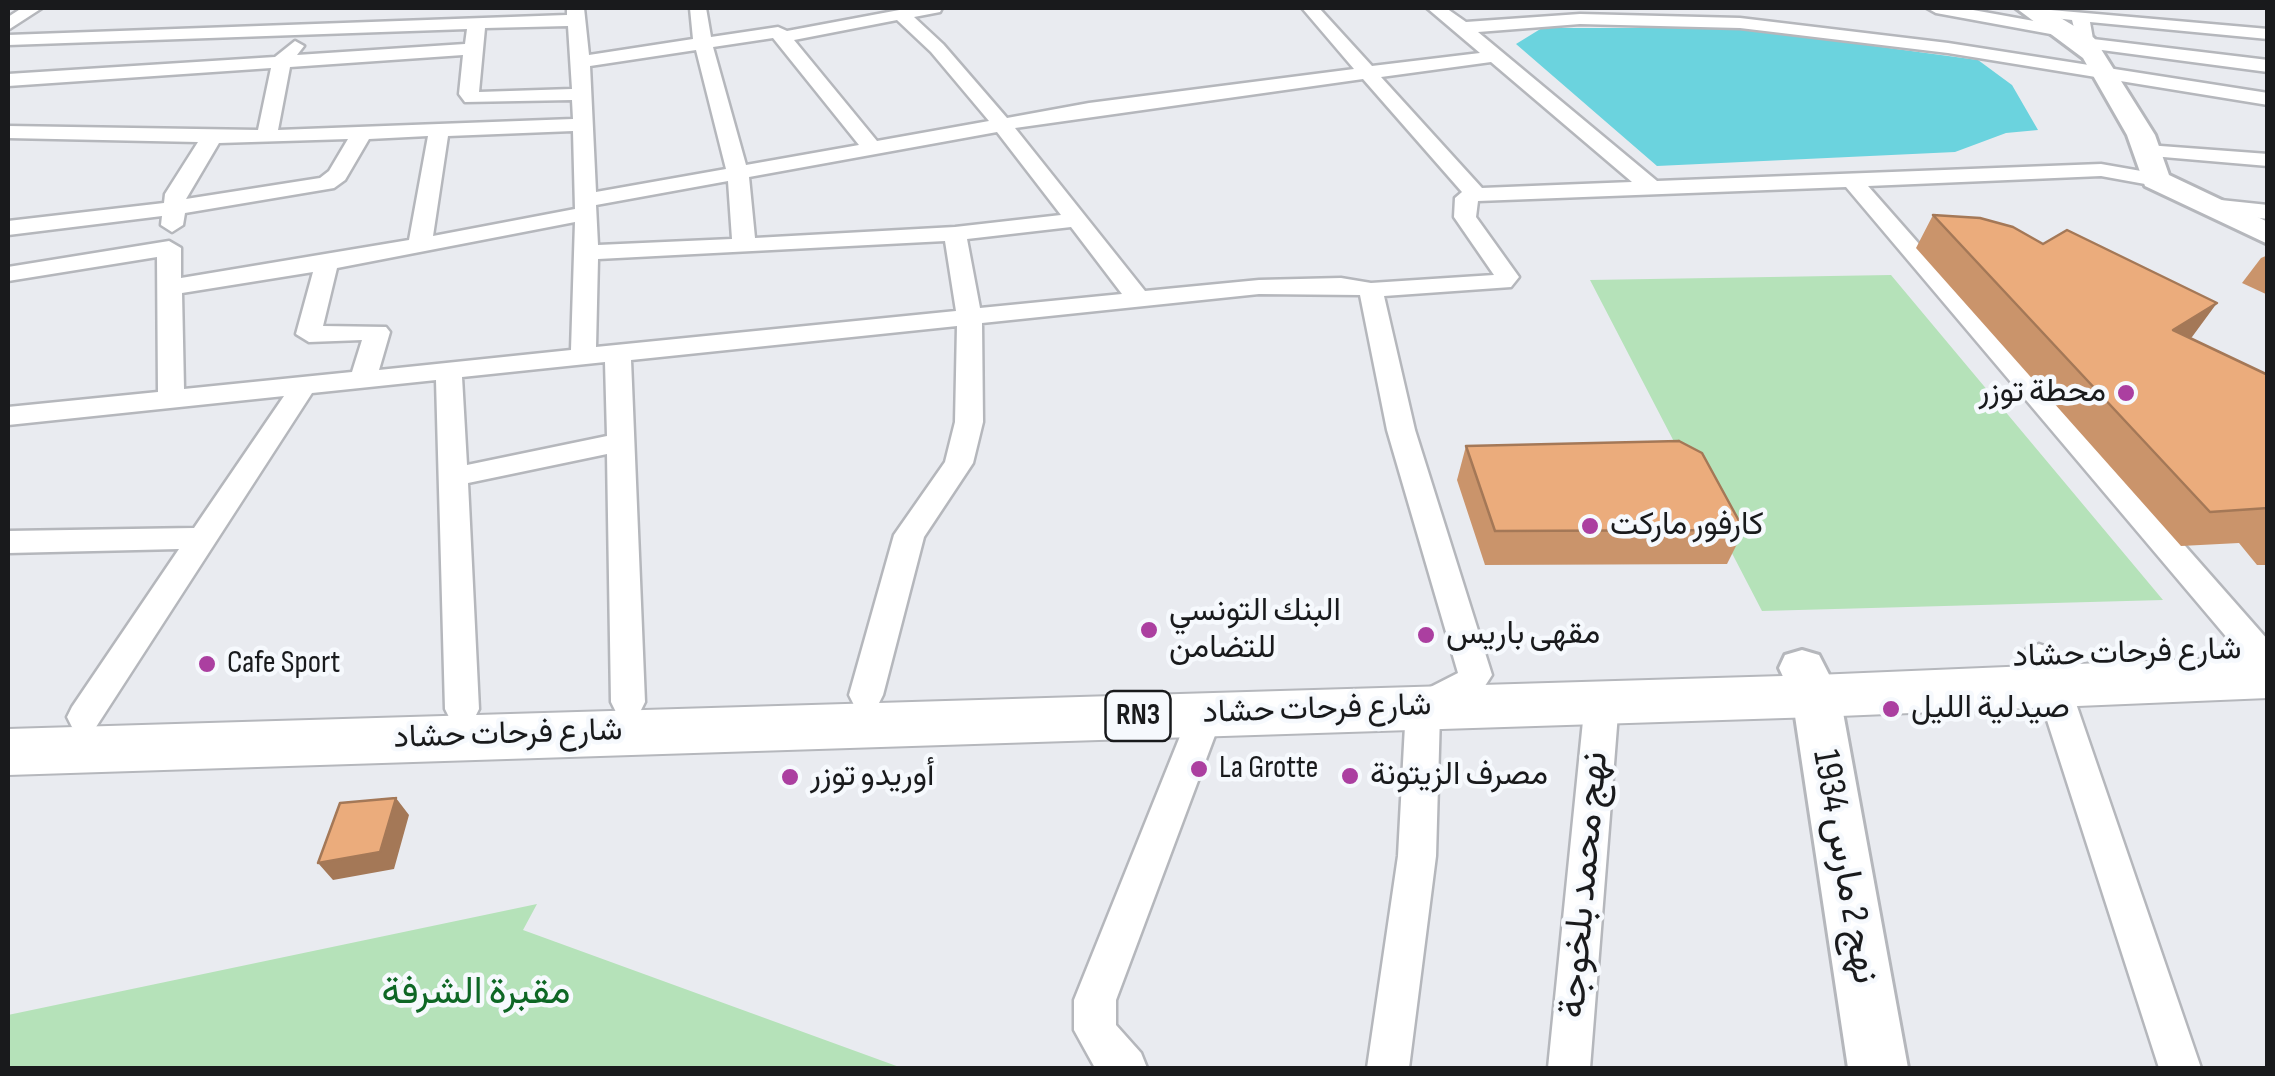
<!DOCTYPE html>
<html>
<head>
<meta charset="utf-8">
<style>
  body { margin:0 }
  #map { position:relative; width:2275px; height:1076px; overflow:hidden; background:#e9ebf0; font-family:"Sofia Sans Condensed",sans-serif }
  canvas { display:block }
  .frame { position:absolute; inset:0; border:10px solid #191a1c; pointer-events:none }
</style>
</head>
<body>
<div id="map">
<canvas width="2275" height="1076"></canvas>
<div class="frame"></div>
</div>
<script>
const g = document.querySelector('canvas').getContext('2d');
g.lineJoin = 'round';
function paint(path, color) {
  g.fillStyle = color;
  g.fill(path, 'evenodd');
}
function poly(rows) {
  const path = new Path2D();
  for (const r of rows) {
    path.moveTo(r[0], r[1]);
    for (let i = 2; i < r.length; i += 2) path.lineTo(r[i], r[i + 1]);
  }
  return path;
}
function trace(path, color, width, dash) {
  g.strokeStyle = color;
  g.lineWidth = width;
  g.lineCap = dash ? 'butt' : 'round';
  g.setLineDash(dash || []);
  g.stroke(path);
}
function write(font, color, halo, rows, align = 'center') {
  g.font = font + ' "Sofia Sans Condensed",Vazirmatn,sans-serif';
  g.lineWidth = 9;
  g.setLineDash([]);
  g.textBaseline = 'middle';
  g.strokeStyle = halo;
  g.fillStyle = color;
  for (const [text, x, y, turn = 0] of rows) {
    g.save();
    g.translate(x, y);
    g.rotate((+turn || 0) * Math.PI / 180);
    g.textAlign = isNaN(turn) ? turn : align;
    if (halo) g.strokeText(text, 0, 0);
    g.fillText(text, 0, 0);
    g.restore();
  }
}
const green = poly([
  [1891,275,2163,600,1762,611,1590,280],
  [537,904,523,930,902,1068,8,1068,8,1015]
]);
const water = poly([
  [1542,28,1740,28,1978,60,2012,85,2038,130,2006,133,1955,152,1657,166,1516,44]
]);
const street = poly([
  [22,8,42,8,8,30,8,17,22,8],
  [567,8,584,8,589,55,693,39,690,8,706,8,711,37,778,27,787,31,910,8,942,8,940,12,914,17,943,44,1007,118,1089,103,1354,69,1302,8,1319,8,1372,66,1480,53,1427,8,1446,8,1466,22,1580,14,1740,18,1948,43,2268,93,2268,105,1948,53,1740,28,1580,24,1478,32,1657,181,2101,164,2164,175,2167,180,2156,186,2101,176,1868,186,2268,640,2268,676,2256,672,1846,187,1478,201,1476,217,1519,277,1511,287,1384,296,1415,430,1492,675,1481,692,1440,714,1436,856,1409,1068,1367,1068,1398,856,1406,707,1411,697,1458,673,1387,430,1360,295,1259,294,982,323,983,422,973,463,924,537,883,695,878,705,866,708,854,705,849,695,894,535,945,462,955,422,957,326,631,360,645,702,640,712,628,716,616,712,611,702,607,454,468,483,479,709,474,719,462,723,450,719,445,709,436,380,312,393,96,727,84,731,72,727,67,717,72,707,179,549,8,553,8,531,194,528,284,396,8,425,8,407,158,392,157,257,8,281,8,267,169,241,181,248,181,278,409,240,428,136,369,139,345,180,334,188,185,213,183,225,172,232,161,225,162,216,8,235,8,221,164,203,165,194,198,142,8,138,8,126,258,130,271,68,8,86,8,74,275,57,295,41,304,46,297,55,465,44,467,29,8,45,8,35,567,15,567,8],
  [897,20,931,52,989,121,877,141,794,40,897,20],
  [568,26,572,89,479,92,485,28,568,26],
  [773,38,859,145,746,165,713,47,773,38],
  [696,50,726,169,596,192,590,66,696,50],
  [463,55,459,94,465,102,572,100,573,119,278,130,290,67,463,55],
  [1491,62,1632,182,1482,188,1381,77,1491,62],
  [1363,79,1462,192,1455,198,1454,217,1494,275,1371,283,1341,278,1259,280,1145,291,1015,128,1363,79],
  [573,131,575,209,433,236,448,136,573,131],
  [997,132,1061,215,955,227,755,238,749,177,997,132],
  [348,139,329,171,320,178,186,199,219,143,348,139],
  [728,181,732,239,598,245,596,205,728,181],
  [575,222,571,350,379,370,390,332,386,327,323,326,337,268,575,222],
  [1071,227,1122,294,980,308,967,239,1071,227],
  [945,241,956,311,596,347,598,259,945,241],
  [313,272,296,334,309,342,362,340,352,372,184,389,182,293,313,272],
  [605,362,607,436,467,465,462,377,605,362],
  [1927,8,1962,8,2056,25,2065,30,2056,35,1936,13,1927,8],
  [2028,8,2268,29,2268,39,2090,22,2093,39,2268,60,2268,72,2079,47,2072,20,2028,15,2028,8],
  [2147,145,2268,154,2268,166,2140,155,2137,151,2140,147,2147,145],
  [2211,199,2268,205,2268,219,2203,211,2200,206,2211,199],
  [2039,644,2051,648,2070,686,2201,1068,2159,1068,2036,686,2023,657,2027,648,2039,644],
  [1602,687,1614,691,1619,701,1590,1068,1548,1068,1585,701,1590,691,1602,687],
  [1206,700,1218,704,1223,714,1116,1000,1116,1025,1141,1053,1147,1068,1095,1068,1074,1030,1074,1000,1189,714,1194,704,1206,700]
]);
const secondary = poly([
  [2016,8,2044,8,2094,38,2155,135,2169,175,2268,222,2268,244,2145,186,2127,135,2083,58,2016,8],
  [1802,650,1819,655,1840,696,1908,1068,1848,1068,1792,696,1779,668,1785,655,1802,650]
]);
const primary = poly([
  [2268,656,2268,698,1816,717,8,775,8,729,1816,675,2268,656]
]);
const wall = poly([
  [1933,215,2192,337,2190,338,2268,375,2268,565,2257,565,2239,543,2181,546,1916,248],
  [2268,255,2268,295,2242,283,2261,258],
  [1466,446,1744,530,1727,564,1485,565,1457,480]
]);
const shadedWall = poly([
  [2217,303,2192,337,2148,364,2173,330],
  [396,798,409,815,394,869,333,880,318,863]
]);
const building = poly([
  [1933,215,1980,218,2013,227,2043,244,2067,230,2217,303,2173,330,2268,375,2268,508,2210,512,1933,215],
  [1679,441,1702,453,1744,530,1495,531,1466,446,1679,441],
  [396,798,380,852,318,863,340,803,396,798]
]);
const markers = [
  [2126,393,10,"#ab3fa0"],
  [1590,526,10,"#ab3fa0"],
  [1149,630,10,"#ab3fa0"],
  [1426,635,10,"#ab3fa0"],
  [207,664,10,"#ab3fa0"],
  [1891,709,10,"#ab3fa0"],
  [1199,769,10,"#ab3fa0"],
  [1350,776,10,"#ab3fa0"],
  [790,777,10,"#ab3fa0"]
];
const shields = [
  [1138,716,65]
];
const shieldNames = [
  ["RN3",1138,716]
];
const poiNames = [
  ["محطة توزر",2106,393,"right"],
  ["كارفور ماركت",1610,526],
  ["البنك التونسي",1169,612],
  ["للتضامن",1169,649],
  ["مقهى باريس",1446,635],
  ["Cafe Sport",227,664],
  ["صيدلية الليل",1911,709],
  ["La Grotte",1219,769],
  ["مصرف الزيتونة",1370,776],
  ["أوريدو توزر",810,777]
];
const streetNames = [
  ["شارع فرحات حشاد",2127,654,-2],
  ["شارع فرحات حشاد",1317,710,-2],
  ["شارع فرحات حشاد",508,735,-2]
];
const nearStreetnames = [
  ["نهج 2 مارس 1934",1844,867,80],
  ["نهج محمد بلخوجة",1585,885,-85]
];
const nearParknames = [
  ["مقبرة الشرفة",476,993]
];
paint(green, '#b5e2b9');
paint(water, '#6bd3de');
trace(street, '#b5b7bc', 5);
trace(secondary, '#b5b7bc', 6);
trace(primary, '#b5b7bc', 4);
paint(street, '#fff');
paint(secondary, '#fff');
paint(primary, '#fff');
paint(wall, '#ca946b');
paint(shadedWall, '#a47857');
paint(building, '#ebac7c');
trace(building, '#a47857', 2.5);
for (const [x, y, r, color] of markers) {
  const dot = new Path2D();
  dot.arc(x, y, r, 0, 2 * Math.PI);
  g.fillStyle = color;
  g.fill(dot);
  trace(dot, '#f6f9fd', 4);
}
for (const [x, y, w] of shields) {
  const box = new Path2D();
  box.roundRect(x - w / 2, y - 25, w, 50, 8);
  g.fillStyle = '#f6f9fd';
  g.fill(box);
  trace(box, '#191a1c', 2.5);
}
write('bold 30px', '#191a1c', null, shieldNames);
write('32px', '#191a1c', '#f6f9fd', poiNames, 'left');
write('32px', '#191a1c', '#f6f9fd', streetNames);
write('38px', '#191a1c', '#f6f9fd', nearStreetnames);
write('38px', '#0e6725', '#f6f9fd', nearParknames);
</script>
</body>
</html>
